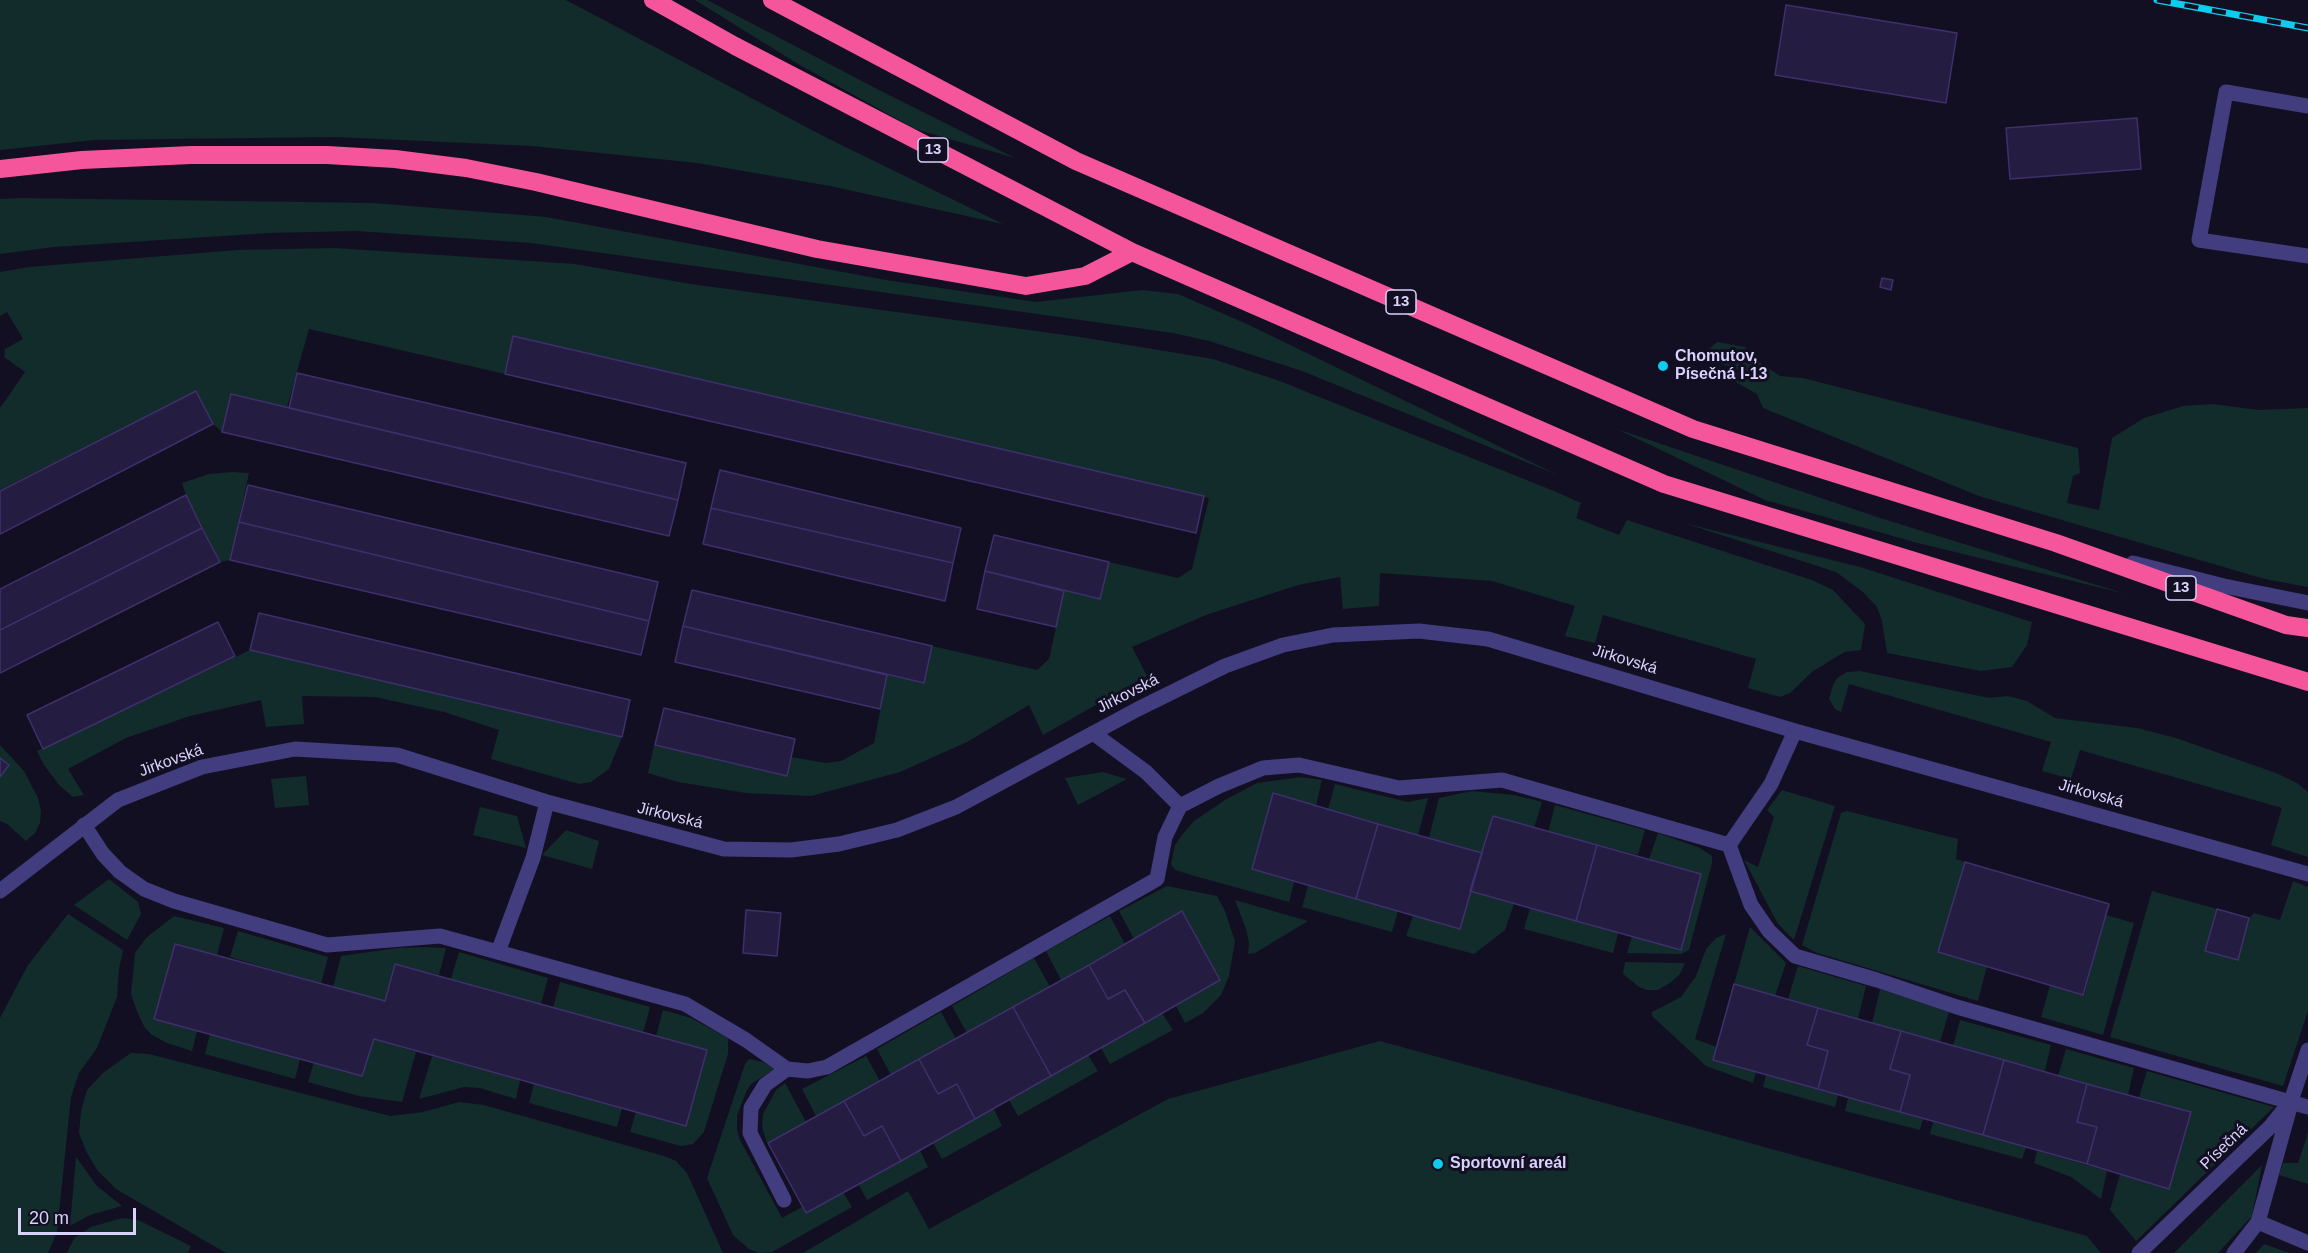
<!DOCTYPE html>
<html>
<head>
<meta charset="utf-8">
<style>
  body { margin:0 }
  #map { position:relative; width:2308px; height:1253px; overflow:hidden; background:#130f22; font-family:Helvetica,sans-serif }
  canvas { display:block }
  .scale { position:absolute; left:18px; top:1208px; width:118px; height:27px; box-sizing:border-box; border:3px solid #d9d2fc; border-top:0; padding-left:8px; font-size:18px; line-height:21px; white-space:nowrap; color:#d9d2fc; -webkit-text-stroke:4px #130f22; paint-order:stroke }
</style>
</head>
<body>
<div id="map">
<canvas width="2308" height="1253"></canvas>
<div class="scale">20 m</div>
</div>
<script>
const g = document.querySelector('canvas').getContext('2d');
g.lineJoin = 'round';
function paint(path, color) {
  g.fillStyle = color;
  g.fill(path, 'evenodd');
}
function poly(rows) {
  const path = new Path2D();
  for (const r of rows) {
    path.moveTo(r[0], r[1]);
    for (let i = 2; i < r.length; i += 2) path.lineTo(r[i], r[i + 1]);
  }
  return path;
}
function trace(path, color, width, dash) {
  g.strokeStyle = color;
  g.lineWidth = width;
  g.lineCap = dash ? 'butt' : 'round';
  g.setLineDash(dash || []);
  g.stroke(path);
}
function write(font, color, halo, rows, align = 'center') {
  g.font = font + ' Helvetica,sans-serif';
  g.lineWidth = 6;
  g.setLineDash([]);
  g.textBaseline = 'middle';
  g.strokeStyle = halo;
  g.fillStyle = color;
  for (const [text, x, y, turn = 0] of rows) {
    g.save();
    g.translate(x, y);
    g.rotate((+turn || 0) * Math.PI / 180);
    g.textAlign = isNaN(turn) ? turn : align;
    if (halo) g.strokeText(text, 0, 0);
    g.fillText(text, 0, 0);
    g.restore();
  }
}
const green = poly([
  [0,0,566,0,827,138,1003,224,830,186,697,163,532,146,335,137,94,140,0,150],
  [695,0,707,0,881,91,1015,158,915,129,798,64],
  [22,198,373,203,546,217,886,280,1036,302,1142,290,1178,294,1247,324,1558,475,1302,371,1209,341,1173,333,531,243,356,231,269,233,54,247,0,254,0,199],
  [335,248,575,264,691,284,1080,337,1213,359,1277,380,1554,491,1581,503,1576,518,1619,535,1627,520,1812,580,1833,590,1865,624,1861,650,1845,652,1831,660,1812,672,1790,693,1780,697,1748,688,1756,659,1603,615,1595,643,1565,636,1575,606,1492,581,1380,573,1379,606,1343,609,1340,577,1298,585,1206,615,1132,647,1147,676,1043,735,1029,705,967,742,900,772,811,796,746,793,678,782,648,773,654,745,786,776,791,757,826,763,841,761,874,743,887,675,924,683,932,646,1037,670,1049,659,1064,591,1100,599,1109,562,1178,578,1192,569,1209,498,514,336,505,374,309,329,287,407,231,394,222,432,213,424,195,391,0,490,0,408,25,372,4,357,5,349,23,339,7,312,0,316,0,272,29,267,237,250],
  [1717,342,1745,347,1755,359,1780,376,1803,378,2078,448,2080,473,2073,476,2067,503,2099,510,2112,438,2144,418,2183,406,2213,404,2258,410,2308,408,2308,587,2265,579,1979,496,1763,408,1757,394,1734,381,1739,370,1701,356],
  [1617,429,1880,518,2126,594,1914,542,1765,500],
  [232,472,249,473,230,560,220,562,186,495,182,483,209,474],
  [1684,523,1860,567,2032,622,2027,645,2012,667,1981,671,1887,653,1882,621,1877,607,1863,592,1836,572],
  [250,650,622,737,609,769,591,782,579,784,491,759,499,730,444,712,375,697,302,696,304,724,266,727,261,700,190,716,126,738,68,769,84,795,73,797,60,786,44,765,37,751],
  [1860,671,1989,698,2008,696,2027,701,2055,718,2137,728,2176,738,2276,773,2297,783,2308,792,2308,857,2271,845,2282,808,2080,750,2071,779,2042,771,2051,742,1849,684,1841,712,1835,709,1829,699,1833,685,1837,678,1847,672],
  [0,745,24,771,38,798,41,811,40,823,35,833,26,841,7,824,0,821],
  [1103,772,1127,779,1078,805,1065,778],
  [306,776,309,805,275,808,271,779],
  [1301,777,1322,780,1316,806,1252,869,1294,882,1289,902,1191,875,1175,870,1171,864,1175,845,1182,835,1194,821,1225,800,1257,783],
  [1335,784,1408,802,1428,798,1418,835,1328,809],
  [1782,790,1835,806,1794,940,1778,924,1744,860,1758,867,1774,817,1767,810],
  [1472,791,1514,795,1542,802,1534,828,1493,816,1482,853,1429,838,1439,798],
  [1555,805,1645,830,1638,855,1548,832],
  [480,807,517,816,526,848,473,835],
  [1847,811,1958,839,1956,859,1965,862,1938,952,1987,966,1978,1001,1817,953,1802,945,1841,813],
  [566,830,599,841,592,869,542,855],
  [1658,833,1700,848,1712,856,1712,863,1689,950,1681,954,1627,953,1632,936,1681,950,1701,874,1649,859],
  [109,879,138,902,141,914,127,940,74,905],
  [2293,881,2308,887,2308,1011,2283,1086,2110,1037,2152,891,2217,909,2205,951,2238,959,2249,918,2254,913,2280,920],
  [1167,886,1217,896,1225,911,1235,941,1229,976,1221,995,1203,1013,1185,1023,1176,1006,1220,980,1182,912,1134,939,1119,911],
  [1308,886,1398,911,1392,932,1302,907],
  [1470,891,1514,904,1505,930,1474,954,1406,936,1413,916,1460,929],
  [1235,900,1308,921,1255,953,1248,954,1249,943,1246,929],
  [1530,908,1618,933,1613,953,1524,929],
  [68,914,123,950,119,969,117,997,97,1048,79,1073,71,1097,57,1232,48,1253,0,1253,0,1018,28,965],
  [2106,915,2134,923,2103,1035,2041,1017,2050,985,2084,995],
  [174,916,224,928,217,955,175,944,197,1031,192,1051,167,1043,152,1035,145,1028,138,1014,131,994,135,953,146,938],
  [1110,916,1125,944,1061,980,1046,951],
  [1750,927,1786,963,1775,996,1734,984],
  [238,931,328,957,321,984,230,957],
  [1726,934,1695,1039,1717,1047,1714,1060,1756,1072,1753,1083,1706,1066,1652,1016,1652,1012,1681,997,1696,976,1706,949,1716,938],
  [424,947,446,948,439,975,395,964,385,1001,333,987,341,956,397,948],
  [459,952,548,978,541,1004,451,979],
  [1034,958,1050,987,967,1033,952,1006],
  [1625,962,1685,963,1680,974,1670,983,1658,990,1647,990,1639,987,1623,974],
  [1798,966,1866,986,1858,1019,1788,999],
  [560,982,650,1007,643,1033,553,1008],
  [1880,989,1949,1012,1940,1042,1872,1023],
  [663,1010,691,1018,728,1038,728,1054,704,1132,693,1144,681,1146,630,1132,636,1112,686,1126,707,1051,656,1036],
  [941,1012,956,1039,891,1075,877,1049],
  [1162,1013,1173,1030,1110,1064,1101,1048],
  [1960,1020,2051,1045,2045,1071,1953,1046],
  [210,1034,300,1059,295,1079,205,1054],
  [374,1039,416,1052,402,1102,359,1096,308,1082,314,1062,362,1076],
  [1380,1041,2087,1236,2101,1253,803,1253,908,1191,929,1229,1168,1099],
  [2066,1049,2134,1068,2128,1095,2058,1076],
  [131,1053,149,1054,390,1116,423,1112,459,1102,484,1105,664,1156,676,1161,687,1173,723,1253,226,1253,116,1189,97,1170,86,1151,79,1133,81,1111,87,1090,104,1072],
  [1088,1055,1098,1071,1018,1116,1009,1100],
  [432,1056,520,1080,516,1099,480,1088,464,1087,419,1099],
  [866,1056,880,1081,816,1116,802,1089],
  [749,1059,763,1062,775,1069,751,1084,746,1092,737,1116,737,1130,740,1140,782,1218,802,1207,806,1213,843,1192,852,1207,772,1252,759,1253,749,1249,733,1235,707,1178,745,1064],
  [2147,1071,2274,1107,2136,1241,2110,1210,2120,1174,2169,1189,2191,1113,2139,1097],
  [1766,1075,1838,1095,1835,1107,1763,1087],
  [785,1083,806,1122,767,1143,762,1127,763,1114,776,1090],
  [534,1084,622,1108,617,1127,529,1103],
  [1848,1098,1923,1119,1920,1130,1845,1111],
  [993,1107,1002,1126,942,1159,933,1143],
  [1933,1122,2026,1147,2022,1159,1930,1134],
  [2308,1133,2308,1184,2279,1175,2283,1163,2298,1163],
  [920,1150,928,1167,867,1200,858,1184],
  [2037,1151,2107,1171,2101,1199,2071,1177,2034,1163],
  [76,1157,97,1186,122,1206,90,1215,70,1226],
  [2262,1165,2252,1216,2218,1253,2174,1253],
  [122,1218,138,1220,191,1246,188,1253,67,1253,74,1238,91,1227],
  [2264,1244,2290,1253,2256,1253]
]);
const building = poly([
  [1786,5,1957,33,1946,103,1775,75,1786,5],
  [2137,118,2141,169,2010,179,2006,128,2137,118],
  [1882,278,1893,280,1891,290,1880,287,1882,278],
  [513,336,1204,496,1196,533,505,374,513,336],
  [297,373,686,463,678,500,289,408,297,373],
  [196,391,213,424,0,534,0,491,196,391],
  [231,394,678,500,669,536,222,432,231,394],
  [720,470,961,528,953,563,711,508,720,470],
  [248,485,658,582,649,621,239,522,248,485],
  [186,495,202,528,0,630,0,589,186,495],
  [711,508,953,563,945,601,703,544,711,508],
  [239,522,649,621,641,655,230,560,239,522],
  [202,528,220,562,0,673,0,630,202,528],
  [994,535,1109,562,1100,599,985,571,994,535],
  [985,571,1064,591,1056,627,977,609,985,571],
  [692,590,932,646,924,683,683,626,692,590],
  [259,613,630,700,622,737,250,650,259,613],
  [218,622,235,656,43,749,27,715,218,622],
  [683,626,887,675,880,709,675,662,683,626],
  [664,708,795,739,787,776,655,745,664,708],
  [0,758,9,765,0,777,0,758],
  [1273,793,1378,824,1356,899,1252,869,1273,793],
  [1493,816,1597,845,1576,921,1470,891,1493,816],
  [1378,824,1482,853,1460,929,1356,899,1378,824],
  [1597,845,1701,874,1681,950,1576,921,1597,845],
  [1965,862,2109,904,2083,995,1938,952,1965,862],
  [2217,909,2249,918,2238,960,2205,951,2217,909],
  [746,910,781,913,777,956,743,953,746,910],
  [1182,911,1220,980,1145,1023,1125,990,1108,999,1089,965,1182,911],
  [175,944,385,1001,395,964,707,1050,686,1126,374,1039,362,1076,154,1019,175,944],
  [1089,965,1108,999,1125,990,1145,1023,1051,1076,1013,1007,1089,965],
  [1734,984,1818,1008,1807,1045,1828,1051,1818,1089,1713,1060,1734,984],
  [1013,1007,1051,1076,975,1119,957,1084,938,1094,919,1059,1013,1007],
  [1818,1008,1901,1031,1890,1069,1910,1075,1900,1112,1818,1089,1828,1051,1807,1045,1818,1008],
  [1901,1031,2004,1060,1983,1135,1900,1112,1910,1075,1890,1069,1901,1031],
  [919,1059,938,1094,957,1084,975,1119,901,1161,882,1126,864,1136,844,1101,919,1059],
  [2004,1060,2087,1084,2077,1122,2097,1127,2087,1164,1983,1135,2004,1060],
  [2087,1084,2191,1112,2169,1189,2087,1164,2097,1127,2077,1122,2087,1084],
  [844,1101,864,1136,882,1126,901,1161,806,1213,768,1143,844,1101]
]);
const minor = poly([
  [2308,106,2226,92,2199,240,2308,256],
  [2133,563,2224,586,2308,603],
  [1093,733,1146,772,1180,806],
  [84,825,103,854,120,872,144,889,174,901,327,945,440,936,685,1004,746,1040,787,1069,808,1071,827,1067,1157,879,1165,837,1180,806,1219,786,1263,768,1299,765,1399,788,1502,780,1729,845,1771,784,1795,731],
  [1729,845,1751,905,1769,931,1795,956,1877,980,1957,1007,2308,1107],
  [0,891,118,800,202,767,295,749,397,755,547,802,724,849,791,850,839,844,897,830,956,807,1138,709,1225,666,1283,645,1333,635,1419,631,1488,639,1795,731,2308,874],
  [498,952,533,858,547,802],
  [2290,1107,2258,1222,2308,1243],
  [784,1200,750,1133,751,1108,765,1085,787,1069],
  [2139,1253,2270,1127,2291,1101,2308,1050],
  [2234,1253,2258,1222]
]);
const highway = poly([
  [653,0,735,46,1132,252,1664,484,2308,682],
  [772,0,1076,161,1693,429,2056,543,2286,625,2308,628],
  [0,169,82,160,191,155,327,155,395,159,466,168,536,182,817,249,1026,286,1085,276,1132,252]
]);
const rail = poly([
  [2157,0,2308,28]
]);
const markers = [
  [1663,366,6,"#0eccec"],
  [1438,1164,6,"#0eccec"]
];
const shields = [
  [933,150,30],
  [1401,302,30],
  [2181,588,30]
];
const shieldNames = [
  ["13",933,150],
  ["13",1401,302],
  ["13",2181,588]
];
const poiNames = [
  ["Chomutov,",1675,357],
  ["Písečná I-13",1675,375],
  ["Sportovní areál",1450,1164]
];
const streetNames = [
  ["Jirkovská",1625,660,17],
  ["Jirkovská",1128,694,-27],
  ["Jirkovská",171,761,-20],
  ["Jirkovská",2091,794,16],
  ["Jirkovská",670,816,14],
  ["Písečná",2224,1147,-44]
];
paint(green, '#122b2b');
paint(building, '#251c41');
trace(building, '#3e306c', 1.5);
trace(minor, '#423d7e', 15);
trace(highway, '#f5559a', 18);
trace(rail, '#0eccec', 7);
trace(rail, '#130f22', 4.5, [14]);
for (const [x, y, r, color] of markers) {
  const dot = new Path2D();
  dot.arc(x, y, r, 0, 2 * Math.PI);
  g.fillStyle = color;
  g.fill(dot);
  trace(dot, '#130f22', 2);
}
for (const [x, y, w] of shields) {
  const box = new Path2D();
  box.roundRect(x - w / 2, y - 12, w, 24, 4.5);
  g.fillStyle = '#130f22';
  g.fill(box);
  trace(box, '#d9d2fc', 1.5);
}
write('bold 15px', '#d9d2fc', null, shieldNames);
write('bold 16px', '#d9d2fc', '#130f22', poiNames, 'left');
write('16px', '#d9d2fc', '#130f22', streetNames);
</script>
</body>
</html>
